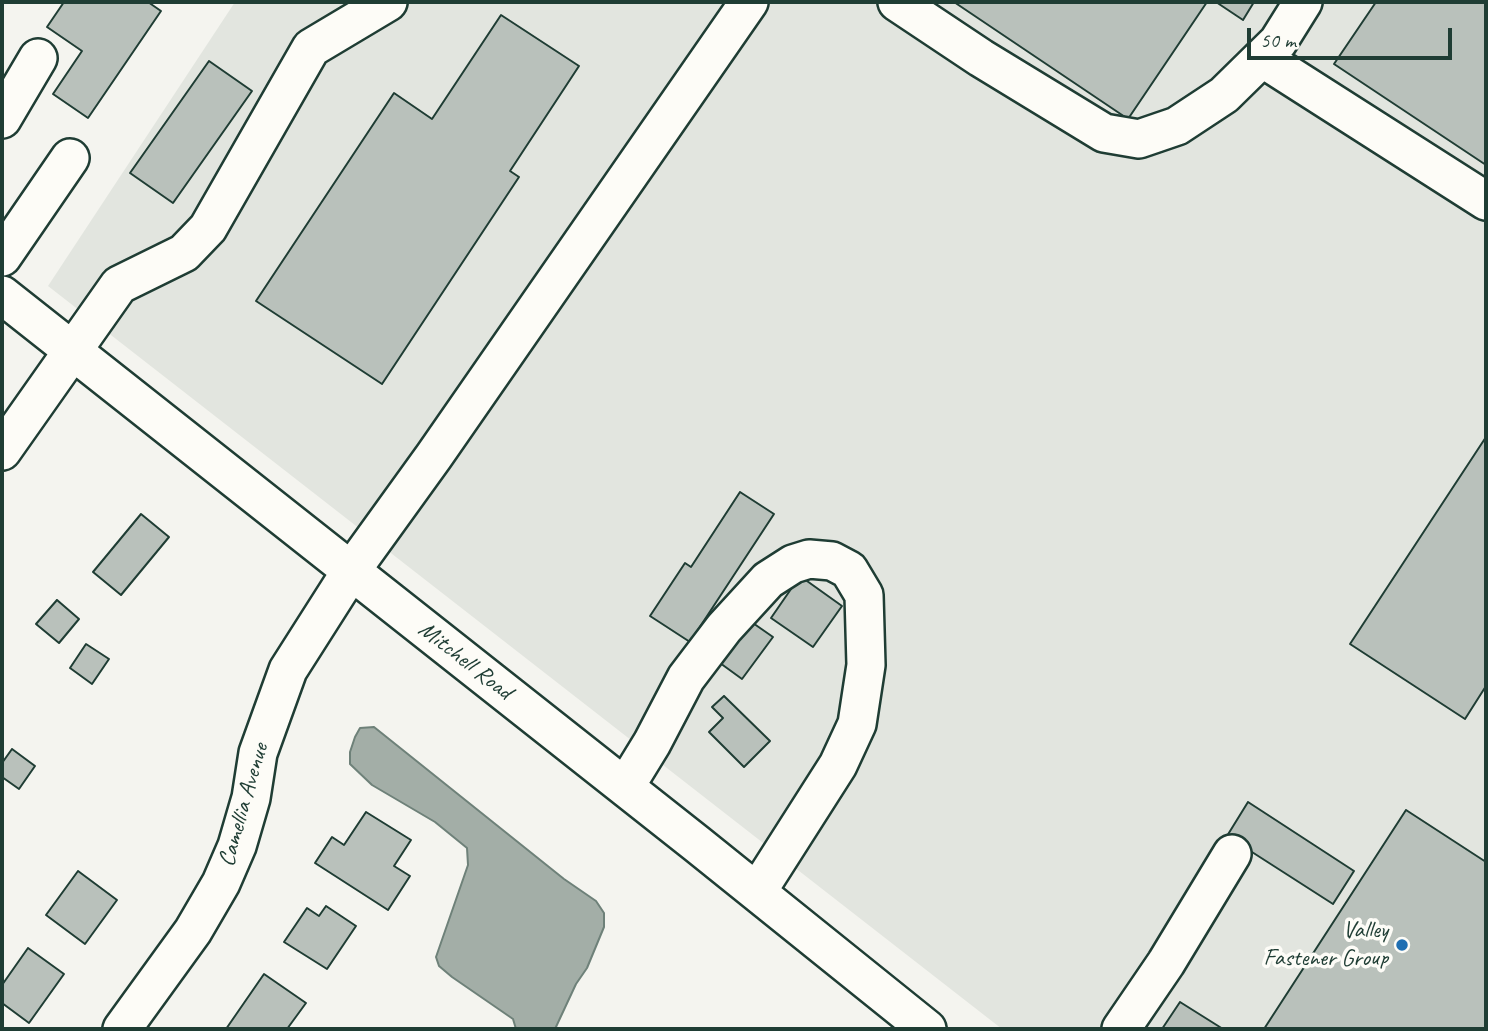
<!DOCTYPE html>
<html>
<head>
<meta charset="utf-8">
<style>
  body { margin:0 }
  #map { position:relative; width:1488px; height:1031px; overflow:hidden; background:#f4f4ef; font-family:Caveat,sans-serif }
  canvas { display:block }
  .frame { position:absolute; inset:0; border:4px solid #1f3d34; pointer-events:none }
  .scale { position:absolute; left:1247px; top:28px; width:205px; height:32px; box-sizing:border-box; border:4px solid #1f3d34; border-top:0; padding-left:9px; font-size:21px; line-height:24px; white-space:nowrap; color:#1f3d34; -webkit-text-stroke:5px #fdfcf7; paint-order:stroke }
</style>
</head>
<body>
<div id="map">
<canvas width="1488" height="1031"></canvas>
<div class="frame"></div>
<div class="scale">50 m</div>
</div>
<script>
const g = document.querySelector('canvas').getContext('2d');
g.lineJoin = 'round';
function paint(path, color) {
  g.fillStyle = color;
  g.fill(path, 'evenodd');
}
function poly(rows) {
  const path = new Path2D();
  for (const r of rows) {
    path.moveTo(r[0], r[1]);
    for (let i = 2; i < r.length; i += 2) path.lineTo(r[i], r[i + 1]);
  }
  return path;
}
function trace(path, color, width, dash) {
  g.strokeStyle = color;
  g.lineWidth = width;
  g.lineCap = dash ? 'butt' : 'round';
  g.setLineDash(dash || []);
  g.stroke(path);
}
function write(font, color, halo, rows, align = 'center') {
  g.font = font + ' Caveat,sans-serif';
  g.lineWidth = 7;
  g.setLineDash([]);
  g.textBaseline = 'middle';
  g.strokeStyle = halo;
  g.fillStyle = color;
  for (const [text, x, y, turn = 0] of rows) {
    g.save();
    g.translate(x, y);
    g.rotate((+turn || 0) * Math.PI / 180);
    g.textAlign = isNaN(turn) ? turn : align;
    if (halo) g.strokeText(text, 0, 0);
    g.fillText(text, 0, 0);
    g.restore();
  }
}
const built = poly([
  [235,2,1486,2,1486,1029,1002,1029,48,286]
]);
const water = poly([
  [374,727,564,879,596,901,604,913,604,927,587,968,576,984,555,1029,516,1029,513,1019,452,977,439,966,436,957,468,865,467,848,435,822,372,785,350,764,350,752,355,737,360,728,374,727]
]);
const building = poly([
  [64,2,148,2,161,11,88,118,53,94,82,51,47,27,64,2],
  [954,2,1207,2,1128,119,954,2],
  [1216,2,1254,2,1243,20,1216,2],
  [1376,2,1486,2,1486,165,1334,64,1376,2],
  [501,15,579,66,510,171,519,177,382,384,256,301,394,93,432,119,501,15],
  [209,61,252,91,173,203,130,173,209,61],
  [1486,437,1486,686,1465,719,1350,644,1486,437],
  [740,492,774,514,690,642,650,616,685,563,691,567,740,492],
  [141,514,169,537,121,595,93,572,141,514],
  [800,576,842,606,813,647,771,618,800,576],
  [57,600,79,619,59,643,36,624,57,600],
  [750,621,773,637,742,679,720,663,750,621],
  [86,644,109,659,92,684,70,668,86,644],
  [724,696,770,741,744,767,709,732,723,718,712,707,724,696],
  [12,749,35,766,19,789,2,777,2,763,12,749],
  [1248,802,1354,871,1333,904,1227,836,1248,802],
  [1406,810,1486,862,1486,1029,1264,1029,1406,810],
  [366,812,411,840,394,866,410,876,388,910,315,863,332,837,344,845,366,812],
  [78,871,117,900,85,944,46,915,78,871],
  [326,906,356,926,327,969,284,942,307,908,319,916,326,906],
  [28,948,64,974,29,1023,2,1003,2,985,28,948],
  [264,974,306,1003,287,1029,226,1029,264,974],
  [1180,1002,1223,1029,1162,1029,1180,1002]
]);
const minor = poly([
  [897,2,981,58,1104,133,1139,139,1177,126,1224,95,1278,42,1303,2],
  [1262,58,1486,201],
  [2,119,38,58],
  [2,257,70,158],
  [2,295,697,844,927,1029],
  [2,451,119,285,184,253,208,228,311,48,388,2],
  [625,787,652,743,686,678,724,628,768,580,793,564,809,559,832,561,849,570,864,595,866,665,857,724,838,765,757,892],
  [122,1029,193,931,221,883,237,846,251,798,258,753,288,670,351,571,434,456,749,2],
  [1121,1029,1166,963,1232,854]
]);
const markers = [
  [1402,945,7,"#1f6fb2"]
];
const streetNames = [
  ["Mitchell Road",465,661,38],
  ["Camellia Avenue",244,805,-74]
];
const poiNames = [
  ["Valley",1388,931],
  ["Fastener Group",1388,959]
];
paint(built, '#e2e5df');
paint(water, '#a3aea7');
trace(water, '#6e8179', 2);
paint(building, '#b9c1bb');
trace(building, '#1f3d34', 2);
trace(minor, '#1f3d34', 42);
trace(minor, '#fdfcf7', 37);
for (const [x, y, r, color] of markers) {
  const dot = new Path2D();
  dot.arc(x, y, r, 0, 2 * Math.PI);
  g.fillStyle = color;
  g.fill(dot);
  trace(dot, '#fdfcf7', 2.5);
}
write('24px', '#1f3d34', '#fdfcf7', streetNames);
write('24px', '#1f3d34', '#fdfcf7', poiNames, 'right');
</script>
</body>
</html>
